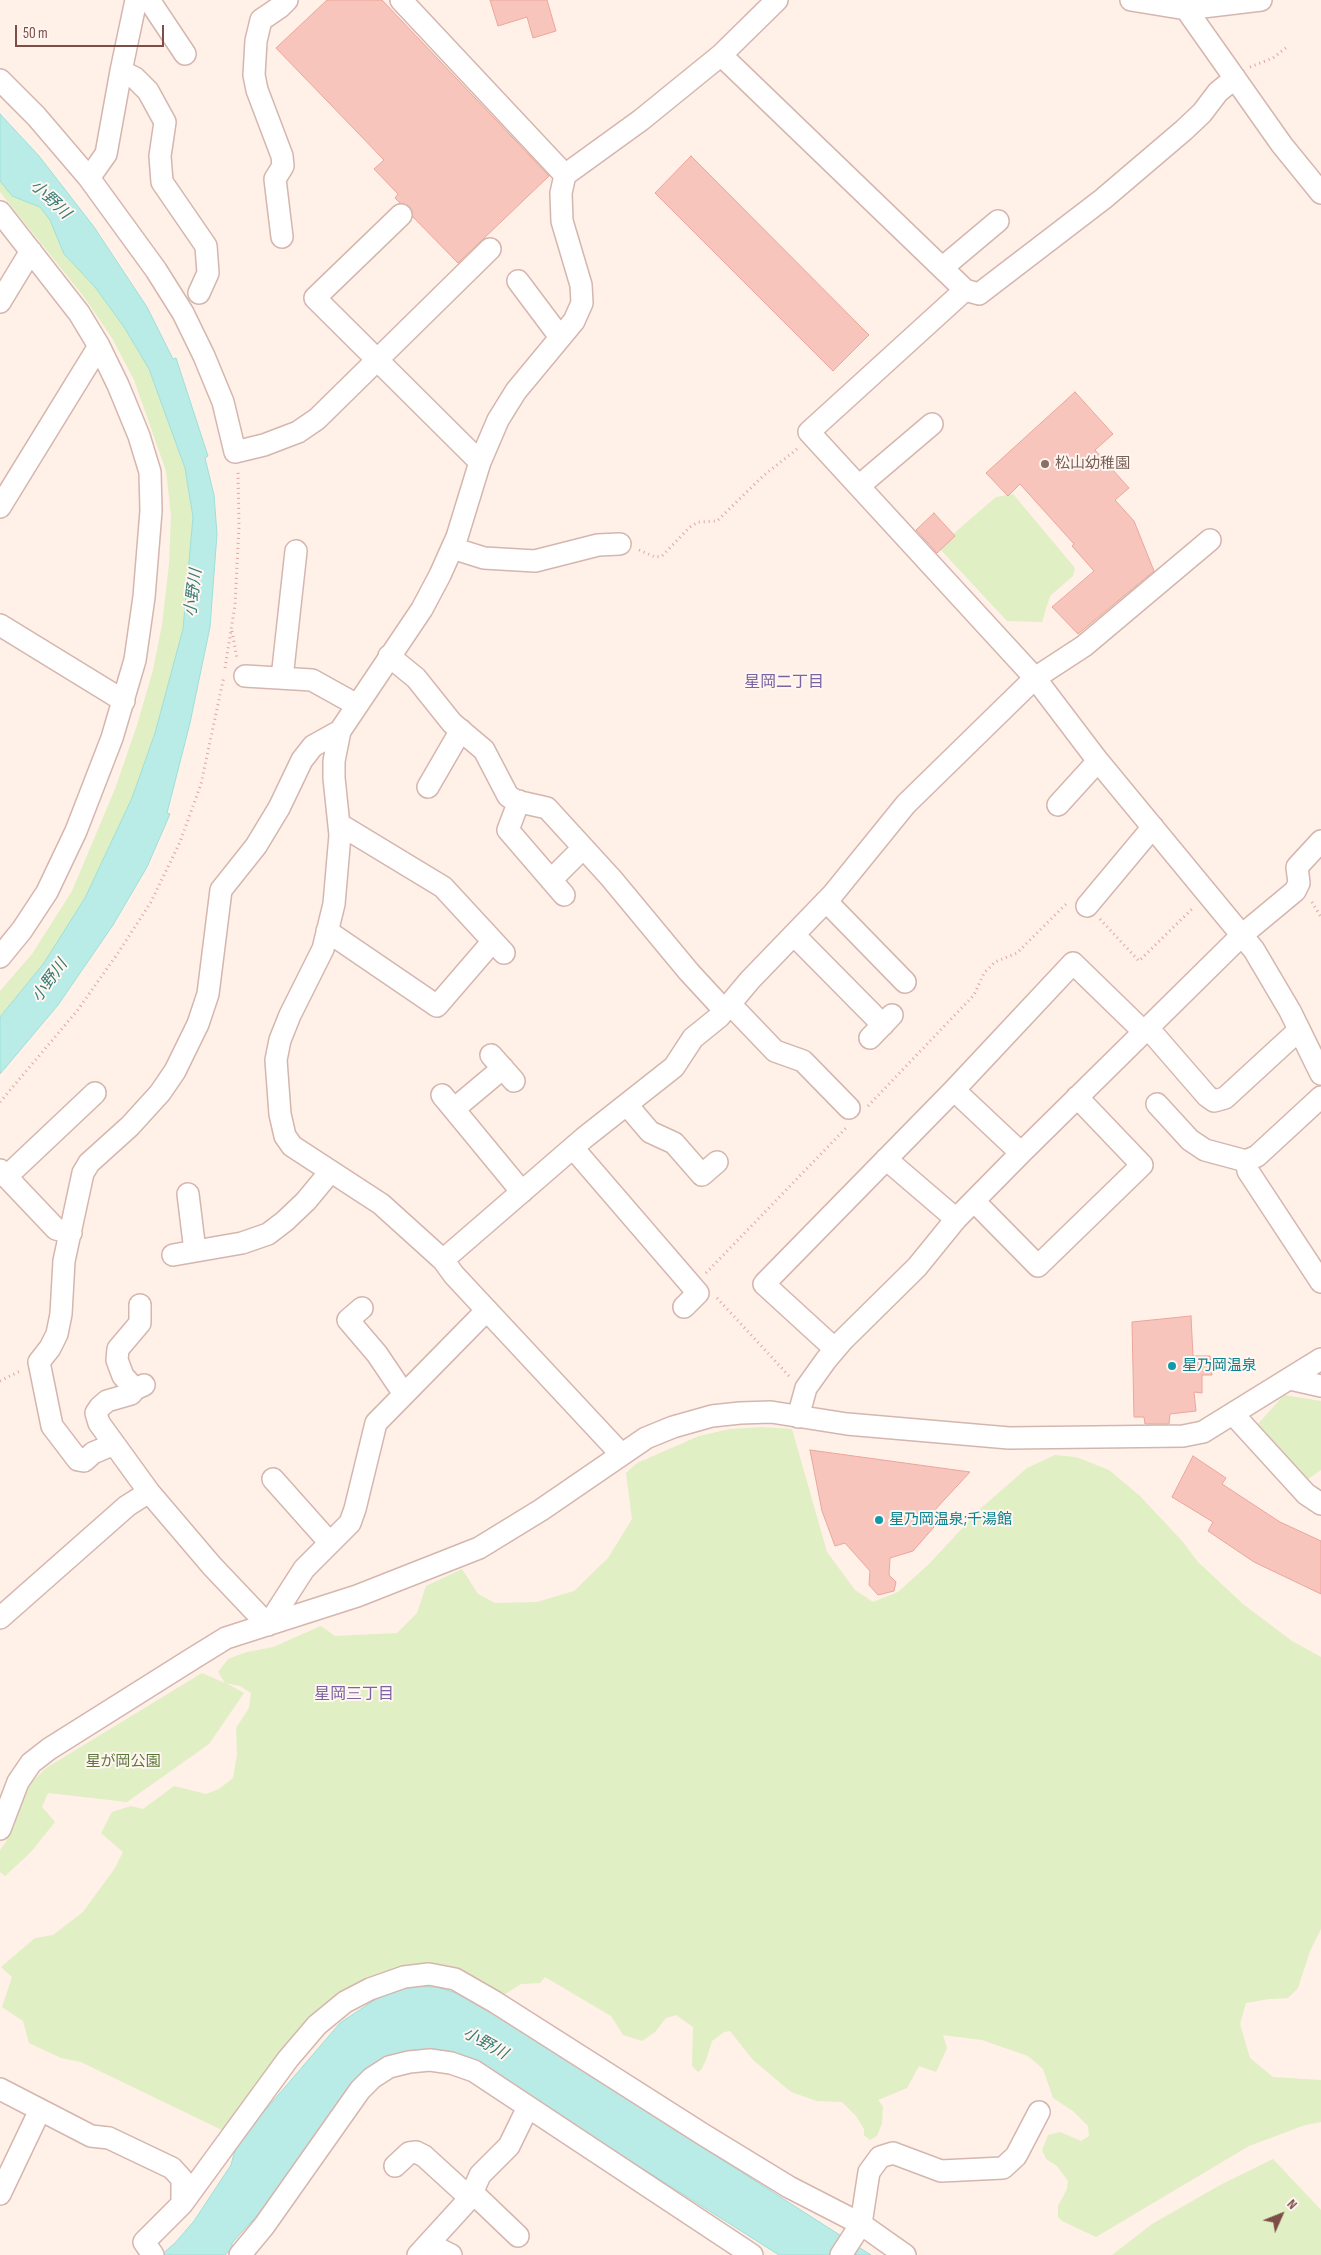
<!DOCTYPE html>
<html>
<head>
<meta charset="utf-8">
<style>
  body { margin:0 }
  #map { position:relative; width:1321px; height:2255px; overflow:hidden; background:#fff0e8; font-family:"Sofia Sans Condensed",sans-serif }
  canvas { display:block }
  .north { position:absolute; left:1256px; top:2190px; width:50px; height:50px; -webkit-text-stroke:4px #fff6f1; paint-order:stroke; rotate:46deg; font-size:14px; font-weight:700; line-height:20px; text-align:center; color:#7d4d48 }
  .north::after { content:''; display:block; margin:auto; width:18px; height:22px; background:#7d4d48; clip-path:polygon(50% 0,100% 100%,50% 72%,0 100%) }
  .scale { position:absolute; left:15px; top:25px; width:149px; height:22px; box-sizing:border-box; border:2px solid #7d4d48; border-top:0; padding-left:6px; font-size:15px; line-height:18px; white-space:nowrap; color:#7d4d48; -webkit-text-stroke:4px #fff6f1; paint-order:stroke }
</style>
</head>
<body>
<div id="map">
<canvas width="1321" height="2255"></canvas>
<div class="north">N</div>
<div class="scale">50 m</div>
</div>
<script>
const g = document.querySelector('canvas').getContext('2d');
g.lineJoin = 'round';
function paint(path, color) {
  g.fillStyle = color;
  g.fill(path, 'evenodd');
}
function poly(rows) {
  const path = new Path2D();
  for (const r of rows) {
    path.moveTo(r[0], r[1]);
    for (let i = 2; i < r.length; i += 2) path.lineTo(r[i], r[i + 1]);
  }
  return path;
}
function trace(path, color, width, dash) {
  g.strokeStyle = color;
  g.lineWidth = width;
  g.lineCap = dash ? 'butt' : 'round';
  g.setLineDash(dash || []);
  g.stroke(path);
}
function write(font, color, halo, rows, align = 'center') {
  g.font = font + ' "Sofia Sans Condensed","Noto Sans JP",sans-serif';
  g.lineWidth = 4;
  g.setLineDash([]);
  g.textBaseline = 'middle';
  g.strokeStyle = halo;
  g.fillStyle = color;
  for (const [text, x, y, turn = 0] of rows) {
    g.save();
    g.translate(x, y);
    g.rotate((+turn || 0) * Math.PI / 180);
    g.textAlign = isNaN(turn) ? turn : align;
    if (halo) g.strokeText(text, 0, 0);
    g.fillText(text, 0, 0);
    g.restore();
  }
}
const green = poly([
  [0,181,12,196,40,207,50,220,64,254,95,287,124,327,149,369,185,468,193,517,183,629,155,733,132,798,85,898,64,933,44,963,0,1017,0,991,32,954,72,891,115,789,137,725,153,670,162,625,169,564,171,515,166,471,134,380,112,338,84,297,0,192],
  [1013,494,1075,568,1073,576,1050,596,1042,622,1007,621,938,547,996,497],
  [1284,1395,1321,1401,1321,1470,1308,1479,1257,1425],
  [762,1427,792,1429,827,1552,855,1590,873,1602,898,1592,929,1564,980,1509,1027,1468,1055,1455,1076,1457,1109,1470,1140,1496,1183,1542,1198,1562,1243,1604,1292,1641,1321,1657,1321,1929,1310,1951,1298,1988,1288,1998,1269,1999,1246,2003,1240,2024,1250,2058,1273,2077,1321,2080,1321,2122,1305,2125,1249,2146,1096,2237,1062,2221,1058,2217,1058,2206,1067,2189,1068,2181,1057,2166,1046,2159,1042,2150,1048,2135,1060,2132,1081,2141,1089,2136,1088,2126,1073,2111,1053,2098,1043,2069,1028,2056,982,2040,943,2035,947,2048,936,2072,919,2066,907,2088,878,2100,883,2106,882,2123,877,2136,870,2140,864,2135,864,2129,856,2116,842,2102,817,2101,791,2092,753,2060,730,2031,724,2032,712,2041,706,2060,701,2070,698,2072,692,2066,693,2027,676,2015,666,2018,655,2032,642,2041,623,2035,611,2016,545,1977,540,1983,521,1984,502,1996,465,1974,437,1964,396,1967,348,1988,309,2017,228,2133,81,2062,61,2058,29,2043,23,2021,2,2007,12,1977,1,1967,35,1938,53,1935,83,1912,115,1868,123,1852,101,1833,112,1812,131,1806,143,1809,174,1786,206,1794,219,1789,233,1778,237,1755,236,1728,249,1708,251,1693,240,1686,226,1683,244,1693,209,1744,127,1802,48,1793,42,1807,55,1822,30,1853,5,1876,0,1872,0,1850,6,1842,21,1793,46,1768,202,1673,225,1683,218,1672,228,1659,247,1652,273,1647,321,1626,335,1636,397,1633,417,1613,426,1586,462,1569,478,1594,495,1603,537,1602,574,1591,608,1558,632,1519,626,1473,637,1463,699,1436,730,1429],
  [1273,2159,1321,2210,1321,2255,1112,2255,1152,2224,1222,2184]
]);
const water = poly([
  [0,114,39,156,94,227,147,307,173,359,176,358,208,456,205,458,214,495,217,534,210,627,190,723,167,813,170,814,147,867,113,925,58,1005,0,1074,0,1017,44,963,85,898,132,798,155,733,183,629,193,517,185,468,149,369,124,327,95,287,64,254,50,220,40,207,12,196,0,181,0,114],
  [407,1986,437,1987,462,1995,488,2010,871,2255,779,2255,468,2058,449,2051,432,2049,396,2054,380,2061,261,2211,232,2243,232,2248,225,2255,161,2255,175,2243,194,2221,231,2165,237,2143,340,2023,376,1999,407,1986]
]);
const building = poly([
  [327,0,382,0,549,176,458,263,413,217,410,207,400,203,395,198,398,194,374,169,384,160,276,48,327,0],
  [490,0,547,0,556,31,533,38,527,17,498,26,490,0],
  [691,156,869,335,833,371,655,193,691,156],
  [1075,392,1113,434,1095,450,1129,488,1115,500,1134,521,1154,571,1078,634,1052,607,1094,571,1072,546,1074,544,1020,484,1008,496,986,473,1075,392],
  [934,513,955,536,937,553,916,530,934,513],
  [1191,1316,1193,1356,1210,1356,1212,1375,1202,1375,1202,1393,1194,1392,1196,1411,1170,1414,1169,1424,1145,1424,1144,1417,1134,1417,1132,1322,1191,1316],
  [810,1450,970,1472,933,1512,934,1527,913,1551,890,1558,889,1575,896,1582,894,1591,878,1595,869,1585,870,1571,845,1543,835,1546,822,1511,810,1450],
  [1193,1456,1226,1478,1222,1484,1280,1522,1321,1541,1321,1594,1254,1562,1208,1531,1213,1522,1172,1497,1193,1456]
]);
const path = poly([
  [1250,67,1273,58,1287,47],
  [639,550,655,557,662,556,690,527,698,522,717,521,763,476,797,449],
  [232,631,237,659],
  [225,668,235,605,239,526,238,472],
  [1312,902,1321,917],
  [1100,919,1139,961,1193,908],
  [0,1102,77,1011,118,953,151,902,180,842,201,784,224,676],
  [868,1106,974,995,984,973,995,962,1017,953,1066,904],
  [706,1273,846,1128],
  [717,1298,789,1376],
  [0,1381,22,1370]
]);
const minor = poly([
  [149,0,185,54],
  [401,0,565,175],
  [1131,0,1186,9,1261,0],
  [1186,9,1282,145,1321,193],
  [721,55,965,290,809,432,1035,678,1098,761,1254,950,1290,1011,1321,1074],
  [121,71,135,78,148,91,165,122,160,156,162,182,206,246,208,273,199,293],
  [0,80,36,116,89,178,156,270,183,313,204,356,223,402,235,452,264,445,298,432,317,419,490,249],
  [89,178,106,154,121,71,136,0],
  [0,212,79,313,99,346,118,385,139,436,150,472,151,511,144,597,135,660,112,738,76,831,47,892,22,930,0,957],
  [401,215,315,298,480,462],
  [282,237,275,179,283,166,282,156,257,90,254,75,256,41,261,20,280,7,287,0],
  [942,268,998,221],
  [518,281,560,337],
  [965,290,979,294,1103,199,1184,130,1202,113,1218,92,1235,78],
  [0,302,31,251],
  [859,486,932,424],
  [0,507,99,346],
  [452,548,484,558,535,561,598,545,620,544],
  [0,625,124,701],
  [389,656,416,678,452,723,484,750,508,796,516,801,547,808,611,878,689,972,725,1011],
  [245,676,312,680,357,705],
  [282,678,296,551],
  [428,787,461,730],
  [519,801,508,830,564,895],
  [1058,805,1098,761],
  [339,824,443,887,504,953],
  [551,880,583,848],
  [826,901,905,982],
  [1087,906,1153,827],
  [327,931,437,1006,493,941],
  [794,935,883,1025],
  [730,1004,775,1051,803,1061,849,1108],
  [1148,1028,1207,1096,1214,1101,1225,1098,1299,1030],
  [870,1038,892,1015],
  [491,1055,514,1081],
  [954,1090,1021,1153],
  [442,1095,522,1192],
  [1157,1104,1190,1140,1205,1150,1246,1161,1257,1156,1321,1097],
  [627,1105,650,1132,674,1143,702,1175,717,1162],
  [454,1109,503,1068],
  [573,1148,698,1293,684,1307],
  [886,1159,956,1219],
  [1246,1161,1248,1171,1321,1282],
  [0,1170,56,1229,71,1233],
  [6,1177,95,1093],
  [188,1194,195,1251],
  [974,1201,1038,1266,1142,1165,1077,1097],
  [173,1255,242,1243,268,1234,285,1221,306,1201,330,1172],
  [443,1260,381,1204,292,1146,285,1136,280,1114,276,1060,280,1040,290,1015,323,949,334,904,340,835,334,778,334,761,340,731,422,609,440,575,457,537,480,462,498,420,516,391,574,321,582,303,581,285,562,221,561,193,565,175,641,120,721,55,777,0],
  [362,1308,348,1320,377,1354,404,1394],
  [835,1349,764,1284,954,1090,1073,963,1144,1032],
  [1290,1379,1321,1386],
  [144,1385,135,1389,131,1394,107,1401,100,1407,96,1413,99,1423,149,1492,212,1566,268,1625,304,1569,350,1523,355,1509,376,1423,487,1310],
  [135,1389,123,1376,117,1360,118,1349,140,1323,140,1305],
  [1233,1414,1306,1494,1321,1504],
  [798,1417,806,1388,826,1360,843,1340,917,1267,956,1219,1021,1153,1242,935,1295,891,1299,883,1297,867,1321,841],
  [114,1444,93,1453,84,1461,78,1460,52,1426,39,1362,50,1348,57,1334,61,1314,64,1261,83,1173,89,1163,130,1126,160,1093,175,1071,198,1024,208,994,221,890,256,846,279,808,302,760,313,746,340,731],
  [621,1454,454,1275,443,1260,584,1138,674,1067,693,1038,719,1017,750,980,833,894,906,804,1035,678,1084,646,1210,540],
  [273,1479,330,1543],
  [0,1618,127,1506,149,1492],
  [0,1829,18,1782,31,1763,49,1749,192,1659,226,1638,357,1596,479,1548,541,1510,646,1438,673,1427,712,1416,740,1413,771,1412,847,1424,1009,1438,1183,1436,1203,1432,1321,1359],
  [0,2089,91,2136,109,2138,172,2168,182,2179,182,2204,144,2242,153,2255],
  [395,2166,409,2153,416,2152,424,2156,470,2198],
  [472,2192,518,2236],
  [0,2194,40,2110],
  [182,2204,288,2059,317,2025,345,2002,370,1989,404,1977,429,1974,455,1979,495,2002,704,2135,789,2187,861,2224,905,2255],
  [429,2244,451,2255],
  [240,2255,264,2226,360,2090,372,2078,389,2067,409,2062,430,2060,451,2063,474,2071,752,2255],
  [418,2255,470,2198,480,2175,509,2146,528,2107],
  [841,2255,861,2224,869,2172,880,2157,893,2153,941,2171,1003,2168,1016,2156,1039,2112]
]);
const markers = [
  [1045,464,5,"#8d6e63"],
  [1172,1366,5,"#0f9aa8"],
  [879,1520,5,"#0f9aa8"]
];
const educationNames = [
  ["松山幼稚園",1055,464]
];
const cultureNames = [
  ["星乃岡温泉",1182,1366],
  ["星乃岡温泉;千湯館",889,1520]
];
const parkNames = [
  ["星が岡公園",123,1762]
];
const waterNames = [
  ["小野川",50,200,43],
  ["小野川",194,593,-83],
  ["小野川",50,981,-54],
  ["小野川",485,2044,29]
];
const neighbourhoodNames = [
  ["星岡二丁目",784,683],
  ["星岡三丁目",354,1695]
];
paint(green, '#e0efc4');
paint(water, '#b9ece6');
trace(water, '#9edfd8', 1);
paint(building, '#f8c5bc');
trace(building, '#eca59a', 1);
trace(minor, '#d5b6ae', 24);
trace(path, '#dea79e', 3, [1, 4]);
trace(minor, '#fff', 21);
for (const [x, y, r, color] of markers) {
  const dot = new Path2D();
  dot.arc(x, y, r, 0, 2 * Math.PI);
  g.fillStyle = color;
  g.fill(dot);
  trace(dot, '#fff6f1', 2);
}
write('15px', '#785e54', '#fff6f1', educationNames, 'left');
write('15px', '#0d838f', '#fff6f1', cultureNames, 'left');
write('15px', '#5b7739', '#fff6f1', parkNames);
write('italic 16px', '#367c76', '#fff6f1', waterNames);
write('16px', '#7c64a0', '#fff6f1', neighbourhoodNames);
</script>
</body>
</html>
